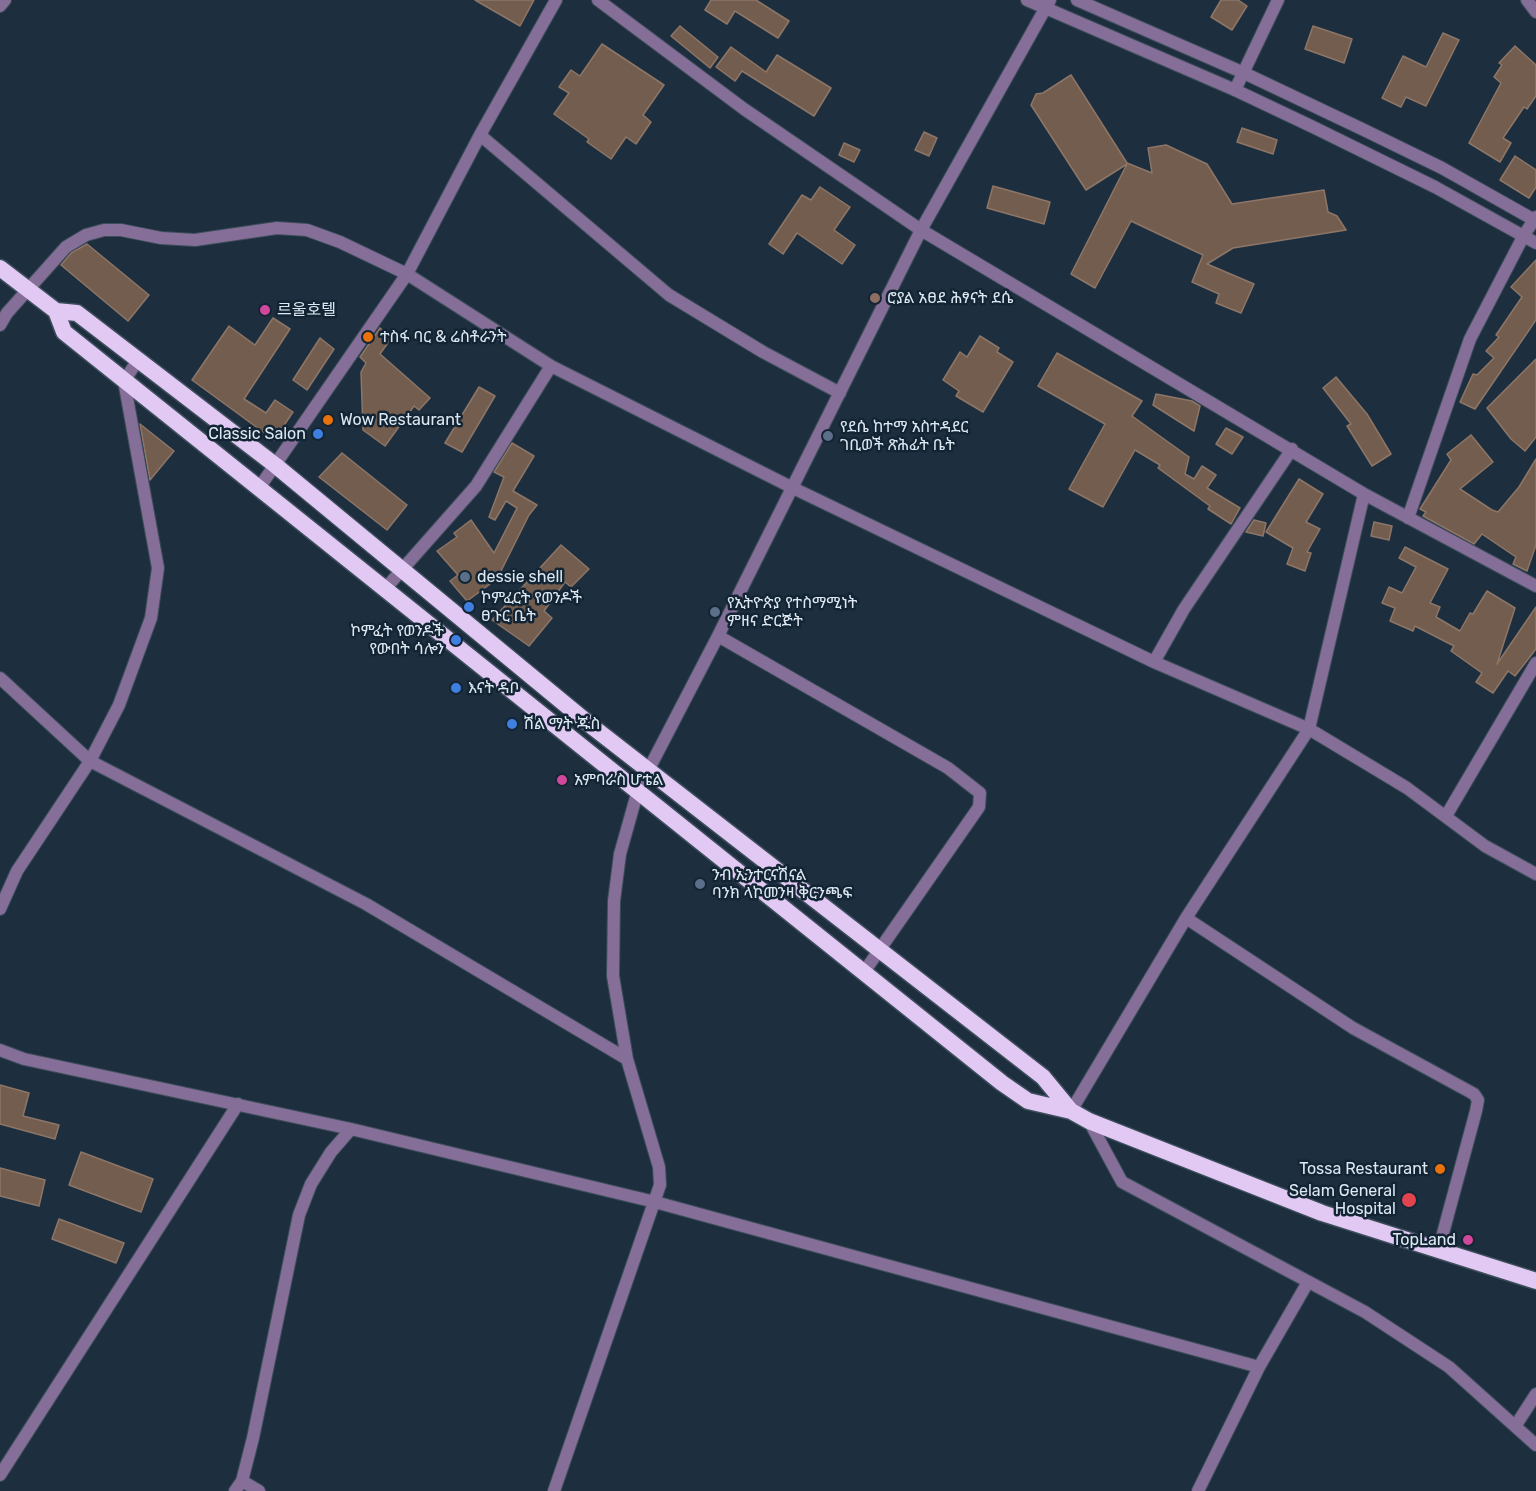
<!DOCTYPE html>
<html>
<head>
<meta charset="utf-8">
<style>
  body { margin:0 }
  canvas { display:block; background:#1d2f3e }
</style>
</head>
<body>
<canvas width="1536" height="1491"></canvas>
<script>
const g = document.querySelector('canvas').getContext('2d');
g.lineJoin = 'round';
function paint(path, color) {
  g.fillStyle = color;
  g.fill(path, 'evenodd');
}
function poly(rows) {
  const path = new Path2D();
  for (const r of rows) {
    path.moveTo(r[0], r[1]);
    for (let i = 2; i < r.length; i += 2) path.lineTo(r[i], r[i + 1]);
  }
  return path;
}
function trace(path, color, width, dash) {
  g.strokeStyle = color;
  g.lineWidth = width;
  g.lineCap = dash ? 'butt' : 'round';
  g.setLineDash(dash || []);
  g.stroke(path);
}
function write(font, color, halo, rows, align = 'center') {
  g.font = font + ' Rubik,"Noto Sans Ethiopic","Noto Sans KR",sans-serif';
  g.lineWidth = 5;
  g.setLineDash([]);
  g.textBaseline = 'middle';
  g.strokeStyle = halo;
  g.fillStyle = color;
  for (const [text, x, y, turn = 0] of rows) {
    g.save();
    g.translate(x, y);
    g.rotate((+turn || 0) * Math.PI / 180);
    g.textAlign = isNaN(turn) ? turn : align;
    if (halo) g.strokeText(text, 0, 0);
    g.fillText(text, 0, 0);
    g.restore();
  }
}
const building = poly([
  [475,0,534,0,520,26,475,0],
  [711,0,756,0,789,21,778,38,735,11,727,24,705,10,711,0],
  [1221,0,1238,0,1247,6,1232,30,1211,17,1221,0],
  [680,26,718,57,710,68,671,36,680,26],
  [1313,26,1352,39,1344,63,1305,49,1313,26],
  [1443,33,1459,40,1426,106,1406,97,1401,107,1382,98,1403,56,1426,67,1443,33],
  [602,44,664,85,643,115,651,122,636,144,626,137,611,159,587,142,589,139,554,114,569,93,559,87,571,70,580,76,602,44],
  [1515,46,1536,65,1536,96,1527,109,1524,107,1503,138,1511,143,1500,162,1469,143,1501,83,1494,77,1502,65,1499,63,1515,46],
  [731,47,766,72,777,55,831,88,814,116,742,71,735,81,716,67,731,47],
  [1071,75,1127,163,1152,173,1148,148,1166,145,1207,164,1232,204,1324,190,1328,212,1337,216,1346,230,1233,248,1207,264,1254,284,1241,313,1216,303,1219,294,1192,282,1203,255,1131,221,1095,288,1071,274,1127,164,1086,190,1031,105,1036,94,1043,93,1071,75],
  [1242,128,1277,140,1273,154,1237,142,1242,128],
  [924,132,937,138,929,156,915,150,924,132],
  [844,143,860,150,854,162,839,155,844,143],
  [1515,156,1536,170,1536,187,1529,198,1500,180,1515,156],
  [993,186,1050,202,1044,224,987,208,993,186],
  [820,187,850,207,834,230,855,245,842,264,797,233,783,254,769,244,802,195,811,200,820,187],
  [87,244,149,295,128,321,61,265,71,253,87,244],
  [1536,260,1536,320,1475,409,1460,402,1473,374,1477,375,1494,358,1486,351,1499,337,1496,335,1522,297,1511,287,1536,260],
  [273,318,290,329,244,399,266,413,275,400,293,412,274,440,192,380,229,326,255,345,273,318],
  [380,328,392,337,380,354,430,398,419,410,414,406,385,446,363,430,361,372,366,363,360,357,380,328],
  [980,336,999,348,997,352,1013,362,983,412,956,396,959,391,943,380,960,352,967,357,980,336],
  [320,338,334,349,307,390,293,380,320,338],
  [1057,353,1142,401,1132,416,1189,457,1185,474,1194,479,1202,466,1216,475,1207,488,1240,508,1231,524,1208,509,1210,506,1158,468,1160,465,1135,450,1103,507,1069,489,1105,424,1038,386,1057,353],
  [1536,359,1536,437,1525,451,1511,439,1487,408,1536,359],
  [1336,377,1367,414,1391,454,1372,466,1347,426,1351,424,1323,388,1336,377],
  [479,387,495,396,462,452,445,443,479,387],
  [1156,394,1192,401,1200,406,1194,431,1153,405,1156,394],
  [140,424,174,451,150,480,140,424],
  [1226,428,1243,437,1232,454,1216,444,1226,428],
  [1471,435,1493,462,1460,489,1492,510,1498,512,1519,487,1536,459,1536,545,1527,571,1513,564,1516,557,1482,534,1474,544,1423,516,1426,512,1420,509,1451,460,1447,454,1471,435],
  [512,443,534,456,513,491,537,505,529,515,497,579,467,601,450,581,458,575,437,551,457,537,454,533,471,520,494,553,517,508,506,501,495,520,489,517,504,477,494,472,512,443],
  [342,453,407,505,387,530,319,477,342,453],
  [1299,479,1323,494,1306,522,1320,529,1307,552,1311,553,1305,571,1287,564,1293,548,1266,532,1299,479],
  [1254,520,1266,523,1263,536,1246,532,1254,520],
  [1374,522,1392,526,1389,540,1371,536,1374,522],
  [561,545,589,569,571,587,565,582,544,611,552,618,529,646,492,620,561,545],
  [1405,547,1448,569,1430,603,1440,607,1436,617,1460,631,1470,613,1473,614,1487,591,1515,608,1497,664,1536,607,1536,649,1515,676,1508,671,1493,693,1476,682,1482,673,1451,651,1454,646,1415,626,1413,631,1390,621,1395,608,1382,603,1389,587,1402,593,1416,567,1399,558,1405,547],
  [0,1085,29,1093,23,1116,59,1125,55,1139,0,1124,0,1085],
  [81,1152,153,1179,141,1212,69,1185,81,1152],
  [0,1168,45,1180,39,1206,0,1196,0,1168],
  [59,1219,124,1243,116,1263,52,1239,59,1219]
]);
const minor = poly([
  [598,0,744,109,921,230,1364,494,1536,586],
  [1527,0,1536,12],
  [0,6,5,0],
  [1235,90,1278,0],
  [480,135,669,295,763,352,840,393],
  [0,325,7,313,66,247,86,235,104,230,121,230,161,238,195,240,277,228,307,230,340,242,407,274,551,366,793,488,1154,662,1309,729,1407,788,1485,846,1536,874],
  [259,488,407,274,480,135,556,0],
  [1408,518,1470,339,1524,235,1536,217],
  [385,589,476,486,551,366],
  [718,636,948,768,980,793,979,807,864,972],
  [1154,662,1184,609,1292,449],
  [0,678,90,761,366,904,627,1059],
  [1446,816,1536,663],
  [0,909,17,871,90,761,119,705,151,618,158,568,124,381,138,360],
  [1186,918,1353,1028,1474,1094,1478,1100,1476,1111,1439,1248],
  [0,1050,24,1059,351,1129,655,1202,1259,1367],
  [1071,1111,1186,918,1309,729,1364,494],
  [1516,1425,1536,1394],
  [0,1475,238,1104],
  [242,1481,259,1491],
  [235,1491,242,1481,253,1438,299,1215,311,1184,331,1152,351,1129],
  [554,1491,660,1185,659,1167,627,1059,613,976,614,901,620,854,638,790,718,636,921,230,1050,0],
  [1198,1491,1259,1367,1308,1282]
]);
const tertiary = poly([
  [1027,0,1235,90,1313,127,1435,187,1536,243],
  [1077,0,1244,73,1362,129,1442,168,1536,221],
  [1089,1121,1122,1182,1365,1312,1449,1367,1536,1445]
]);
const trunk = poly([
  [0,268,56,311,77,313,275,465,594,728,1043,1077,1071,1111],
  [56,311,64,332,1002,1083,1028,1101,1071,1111,1089,1121,1322,1213,1536,1281]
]);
const markers = [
  [875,298,6,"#8d6e63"],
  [265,310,6,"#d1479c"],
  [368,337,6,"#e8710a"],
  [328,420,6,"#e8710a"],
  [318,434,6,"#3f7fe0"],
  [828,436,6,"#5c6f8a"],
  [465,577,6,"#5c6f8a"],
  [469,607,6,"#3f7fe0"],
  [715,612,6,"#5c6f8a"],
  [456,640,6,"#3f7fe0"],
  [456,688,6,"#3f7fe0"],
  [512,724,6,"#3f7fe0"],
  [562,780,6,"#d1479c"],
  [700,884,6,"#5c6f8a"],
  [1440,1169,6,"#e8710a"],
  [1409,1200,8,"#e0444e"],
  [1468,1240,6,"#d1479c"]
];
const poiNames = [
  ["ሮያል አፀደ ሕፃናት ደሴ",887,298],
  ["르울호텔",277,310],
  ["ተስፋ ባር & ሬስቶራንት",380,337],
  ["Wow Restaurant",340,420],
  ["የደሴ ከተማ አስተዳደር",840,427],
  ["ገቢወች ጽሕፊት ቤት",840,445],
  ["Classic Salon",306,434,"right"],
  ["dessie shell",477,577],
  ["ኮምፈርት የወንዶች",481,598],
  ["ፀጉር ቤት",481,616],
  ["የኢትዮጵያ የተስማሚነት",727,603],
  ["ምዘና ድርጅት",727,621],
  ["ኮምፈት የወንዶች",444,631,"right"],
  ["የውበት ሳሎን",444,649,"right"],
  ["እናት ዳቦ",468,688],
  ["ሽል ማት ጁስ",524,724],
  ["አምባራስ ሆቴል",574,780],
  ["ንብ ኢንተርናሽናል",712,875],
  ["ባንክ ላኮመንዛ ቅርንጫፍ",712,893],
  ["Tossa Restaurant",1428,1169,"right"],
  ["Selam General",1396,1191,"right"],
  ["Hospital",1396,1209,"right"],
  ["TopLand",1456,1240,"right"]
];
paint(building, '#735d4e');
trace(building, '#8d7667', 1.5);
trace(minor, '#3c4d5b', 14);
trace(tertiary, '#3c4d5b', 14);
trace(trunk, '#3c4d5b', 19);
trace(minor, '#856e97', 12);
trace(tertiary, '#856e97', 12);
trace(trunk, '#e2c9f4', 16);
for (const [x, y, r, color] of markers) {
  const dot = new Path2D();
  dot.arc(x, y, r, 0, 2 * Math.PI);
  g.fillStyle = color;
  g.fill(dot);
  trace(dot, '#132534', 2);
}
write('16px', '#dde8f2', '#132534', poiNames, 'left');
</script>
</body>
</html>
